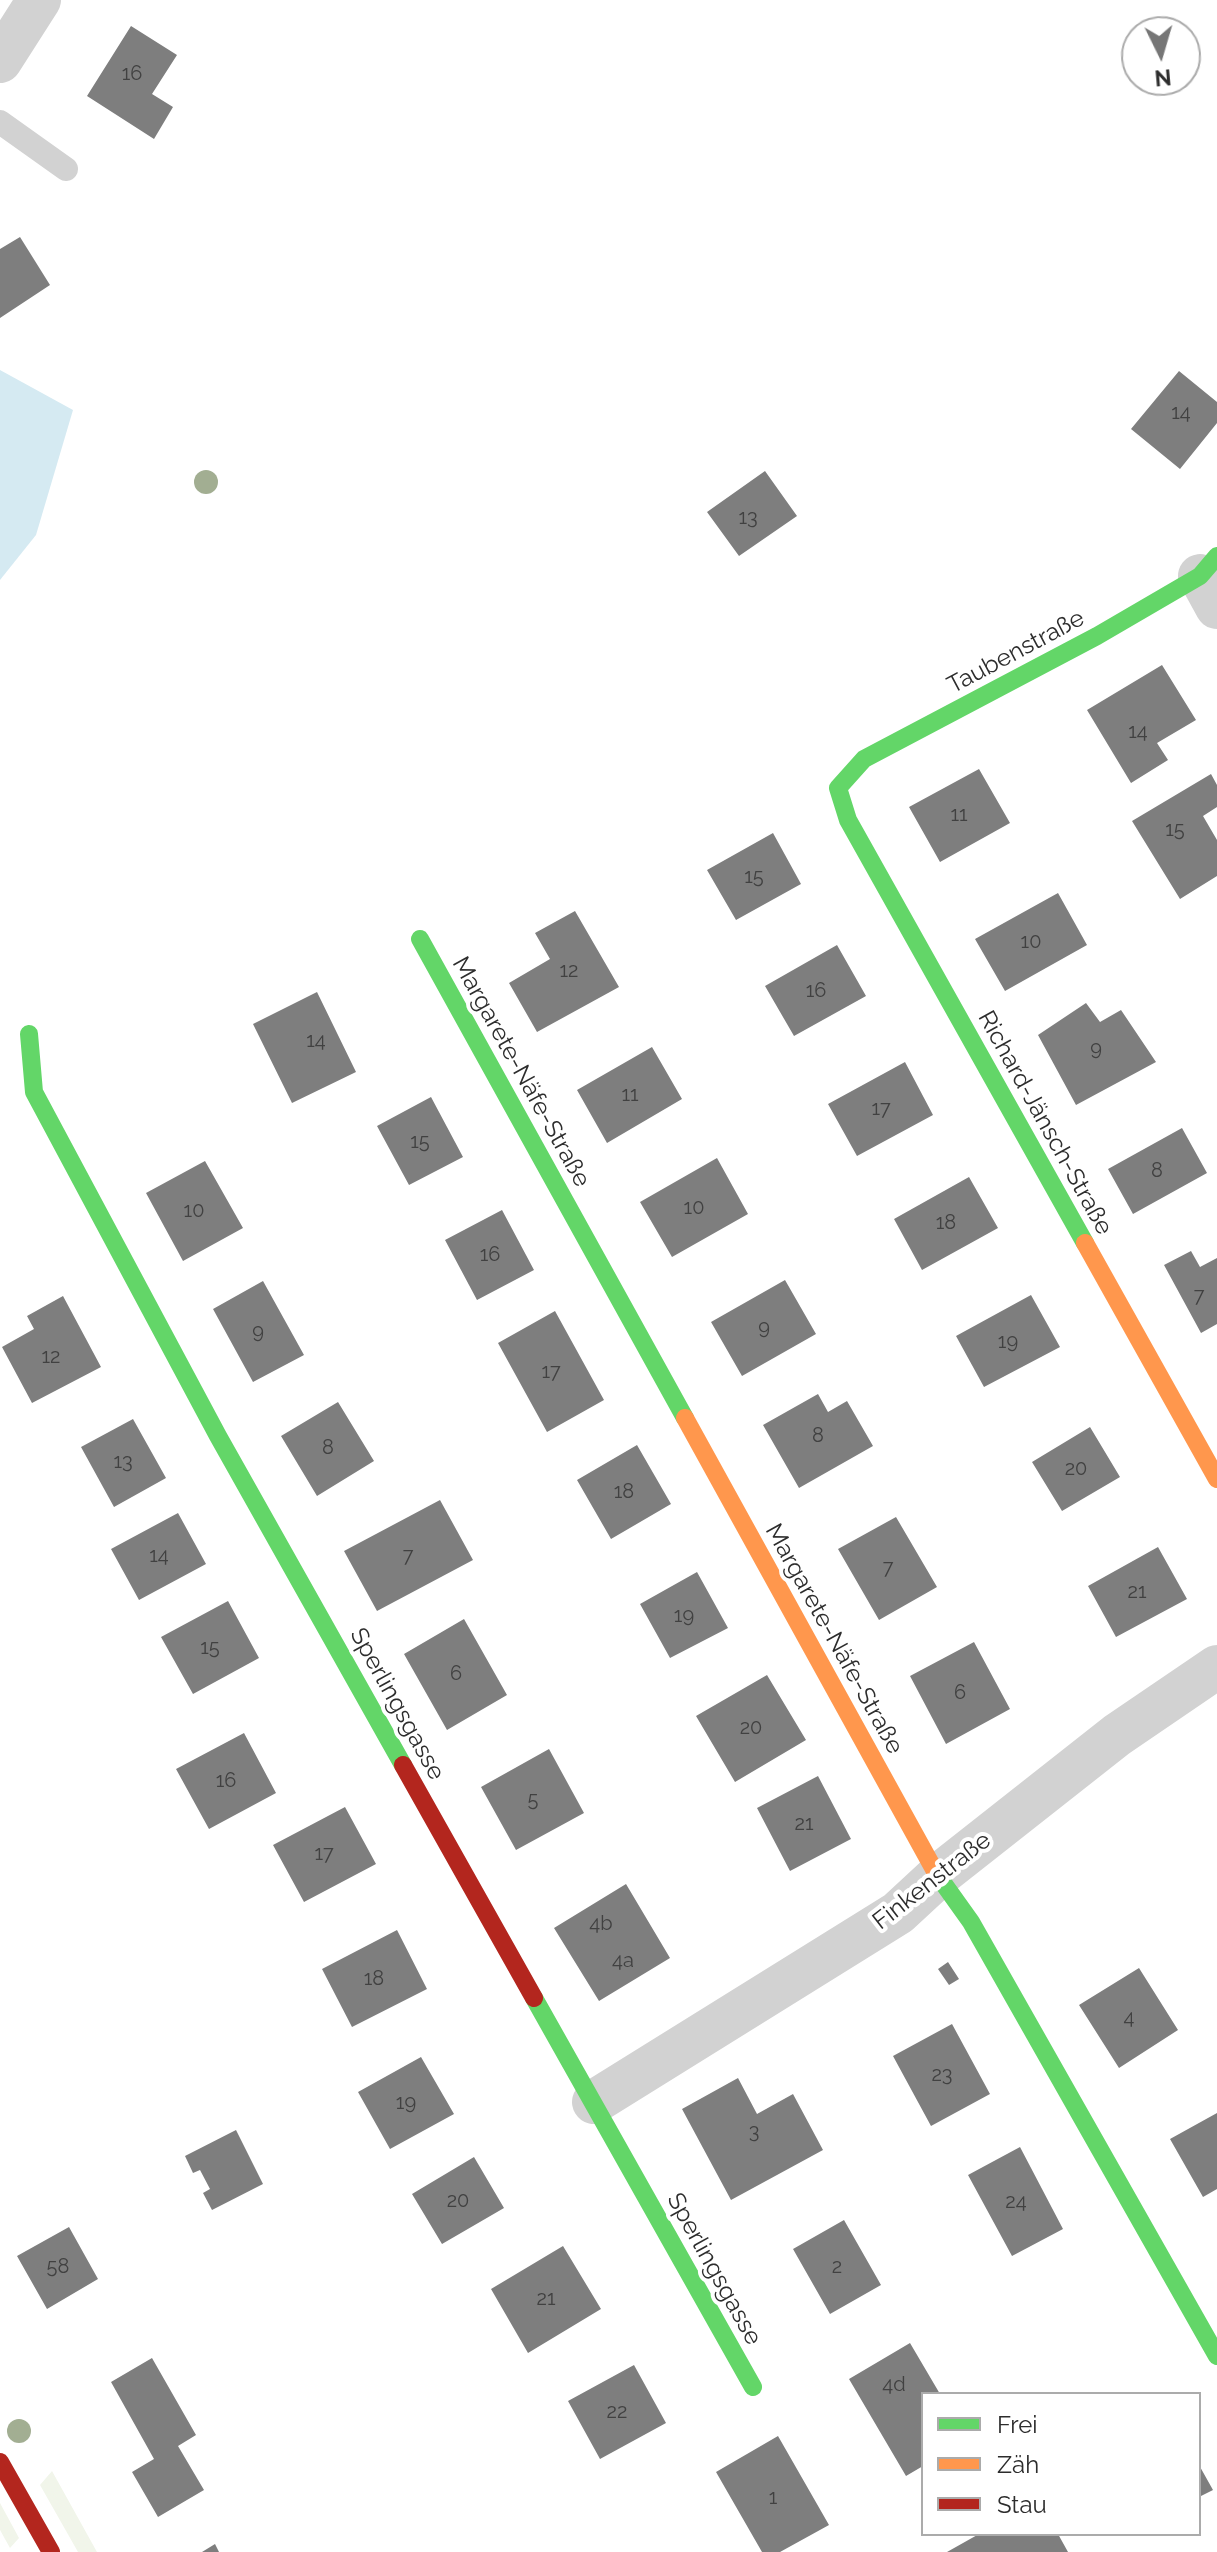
<!DOCTYPE html>
<html>
<head>
<meta charset="utf-8">
<style>
  body { margin:0 }
  #map { position:relative; width:1217px; height:2552px; overflow:hidden; background:#fff; font-family:Raleway,sans-serif }
  canvas { display:block }
  .legend { position:absolute; left:921px; top:2392px; width:280px; height:144px; box-sizing:border-box; background:#fff; border:2px solid #ababab; margin:0; padding:10px 14px; list-style:none; font-size:24px; color:#2d2d2d }
  .legend li { display:flex; align-items:center; gap:16px; height:40px }
  .legend b { width:40px; border:2px solid #ababab }
  .north { position:absolute; left:1121px; top:16px; width:80px; height:80px; box-sizing:border-box; background:#fff; border:2px solid #ababab; border-radius:50%; rotate:175deg; font-size:22px; font-weight:700; line-height:32px; text-align:center; color:#2d2d2d }
  .north::after { content:''; display:block; margin:auto; width:28px; height:36px; background:#767676; clip-path:polygon(50% 0,100% 100%,50% 72%,0 100%) }
</style>
</head>
<body>
<div id="map">
<canvas width="1217" height="2552"></canvas>
<ul class="legend">
<li><b style="height:10px;background:#63d668"></b>Frei</li>
<li><b style="height:10px;background:#ff974d"></b>Zäh</li>
<li><b style="height:10px;background:#b3261e"></b>Stau</li>
</ul>
<div class="north">N</div>
</div>
<script>
const g = document.querySelector('canvas').getContext('2d');
g.lineJoin = 'round';
function paint(path, color) {
  g.fillStyle = color;
  g.fill(path, 'evenodd');
}
function poly(rows) {
  const path = new Path2D();
  for (const r of rows) {
    path.moveTo(r[0], r[1]);
    for (let i = 2; i < r.length; i += 2) path.lineTo(r[i], r[i + 1]);
  }
  return path;
}
function trace(path, color, width, dash) {
  g.strokeStyle = color;
  g.lineWidth = width;
  g.lineCap = dash ? 'butt' : 'round';
  g.setLineDash(dash || []);
  g.stroke(path);
}
function write(font, color, halo, rows, align = 'center') {
  g.font = font + ' Raleway,sans-serif';
  g.lineWidth = 8;
  g.setLineDash([]);
  g.textBaseline = 'middle';
  g.strokeStyle = halo;
  g.fillStyle = color;
  for (const [text, x, y, turn = 0] of rows) {
    g.save();
    g.translate(x, y);
    g.rotate((+turn || 0) * Math.PI / 180);
    g.textAlign = isNaN(turn) ? turn : align;
    if (halo) g.strokeText(text, 0, 0);
    g.fillText(text, 0, 0);
    g.restore();
  }
}
const green = poly([
  [52,2471,97,2552,78,2552,40,2485],
  [0,2503,19,2538,10,2548,0,2530]
]);
const water = poly([
  [0,370,73,410,36,535,0,580]
]);
const building = poly([
  [131,26,177,55,152,94,173,107,154,139,87,96],
  [20,237,50,285,0,318,0,249],
  [1179,371,1217,402,1217,423,1180,469,1131,429],
  [765,471,797,516,739,556,707,512],
  [1162,665,1196,720,1157,743,1168,760,1131,783,1087,710],
  [979,769,1010,823,940,862,909,807],
  [1211,774,1217,785,1217,807,1203,816,1217,840,1217,876,1180,899,1132,821],
  [773,833,801,884,736,920,707,870],
  [1058,893,1087,945,1005,991,975,939],
  [575,911,619,987,537,1032,509,983,550,959,535,933],
  [837,945,866,996,794,1036,765,986],
  [317,992,356,1072,292,1103,253,1024],
  [1086,1003,1100,1022,1121,1010,1156,1062,1076,1105,1038,1035],
  [652,1047,682,1099,607,1143,577,1090],
  [905,1062,933,1115,857,1156,828,1104],
  [431,1097,463,1157,409,1185,377,1126],
  [1182,1128,1207,1173,1133,1214,1108,1169],
  [717,1158,748,1214,672,1257,640,1202],
  [205,1161,243,1228,183,1261,146,1193],
  [969,1177,998,1228,922,1270,894,1219],
  [502,1210,534,1270,477,1300,445,1240],
  [1191,1251,1200,1267,1217,1258,1217,1324,1201,1333,1164,1265],
  [785,1280,816,1334,742,1376,711,1322],
  [263,1281,304,1355,253,1382,213,1309],
  [1031,1295,1060,1347,984,1387,956,1336],
  [63,1296,101,1367,32,1403,2,1347,34,1329,27,1316],
  [555,1311,604,1400,547,1432,498,1343],
  [818,1394,828,1412,847,1401,873,1446,799,1488,763,1425],
  [338,1402,374,1461,317,1496,281,1436],
  [133,1419,166,1478,114,1507,81,1447],
  [1090,1427,1120,1477,1062,1511,1032,1462],
  [637,1445,671,1504,611,1539,577,1480],
  [440,1500,473,1560,377,1611,344,1551],
  [178,1513,206,1564,139,1600,111,1549],
  [896,1517,937,1587,879,1620,838,1549],
  [1158,1547,1187,1599,1116,1637,1088,1586],
  [697,1572,728,1628,670,1658,640,1604],
  [228,1601,259,1658,193,1694,161,1637],
  [464,1619,507,1695,447,1730,404,1654],
  [974,1642,1010,1709,946,1744,910,1676],
  [767,1675,806,1740,735,1782,696,1716],
  [244,1733,276,1793,209,1829,176,1769],
  [549,1749,584,1813,516,1850,481,1787],
  [818,1776,851,1839,790,1871,757,1808],
  [345,1807,376,1864,304,1902,273,1845],
  [626,1884,670,1958,599,2001,554,1928],
  [397,1930,427,1989,352,2027,322,1969],
  [948,1962,959,1979,949,1985,938,1969],
  [1139,1968,1178,2030,1119,2068,1079,2005],
  [952,2024,990,2094,931,2126,893,2056],
  [421,2057,454,2114,390,2149,358,2092],
  [738,2078,757,2114,793,2094,823,2150,731,2200,682,2109],
  [1217,2113,1217,2189,1203,2197,1170,2139],
  [236,2130,263,2184,212,2210,203,2193,210,2189,200,2170,193,2173,185,2156],
  [1020,2147,1063,2229,1012,2256,968,2175],
  [474,2157,504,2208,442,2244,412,2194],
  [844,2220,881,2285,830,2314,793,2249],
  [69,2227,98,2279,47,2309,17,2256],
  [563,2246,601,2309,528,2353,491,2289],
  [910,2343,940,2394,923,2394,923,2466,906,2476,849,2379],
  [152,2358,196,2435,178,2446,204,2490,158,2517,132,2472,154,2459,111,2382],
  [634,2365,666,2423,600,2459,568,2401],
  [778,2436,829,2525,780,2552,762,2552,716,2472],
  [1199,2465,1213,2490,1199,2497],
  [979,2534,1058,2534,1068,2552,947,2552],
  [215,2544,219,2552,202,2552]
]);
const lane = poly([
  [0,122,66,169]
]);
const street = poly([
  [0,61,39,0],
  [1200,576,1217,607],
  [594,2102,898,1913,938,1876,1117,1735,1217,1667]
]);
const fast = poly([
  [420,939,685,1418],
  [29,1034,34,1092,218,1436,403,1765],
  [1085,1243,848,820,838,788,864,759,1097,636,1200,576,1217,556],
  [936,1873,971,1922,1217,2356],
  [534,1998,753,2387]
]);
const slow = poly([
  [1085,1243,1217,1479],
  [685,1418,936,1873]
]);
const jam = poly([
  [403,1765,534,1998],
  [0,2462,51,2552]
]);
const trees = [
  [206,482],
  [19,2431]
];
const numberNames = [
  ["16",132,74],
  ["14",1181,413],
  ["13",748,518],
  ["14",1138,732],
  ["11",959,815],
  ["15",1175,830],
  ["15",754,877],
  ["10",1031,942],
  ["12",569,971],
  ["16",816,991],
  ["14",316,1041],
  ["9",1096,1049],
  ["11",630,1095],
  ["17",881,1109],
  ["15",420,1142],
  ["8",1157,1171],
  ["10",694,1208],
  ["10",194,1211],
  ["18",946,1223],
  ["16",490,1255],
  ["7",1199,1296],
  ["9",764,1328],
  ["9",258,1332],
  ["19",1008,1342],
  ["12",51,1357],
  ["17",551,1372],
  ["8",818,1436],
  ["8",328,1448],
  ["13",123,1462],
  ["20",1076,1469],
  ["18",624,1492],
  ["14",159,1556],
  ["7",408,1556],
  ["7",888,1568],
  ["21",1137,1592],
  ["19",684,1616],
  ["15",210,1648],
  ["6",456,1674],
  ["6",960,1693],
  ["20",751,1728],
  ["16",226,1781],
  ["5",533,1800],
  ["21",804,1824],
  ["17",324,1854],
  ["4b",601,1924],
  ["4a",623,1961],
  ["18",374,1979],
  ["4",1129,2018],
  ["23",942,2075],
  ["19",406,2103],
  ["3",754,2132],
  ["20",458,2201],
  ["24",1016,2202],
  ["58",58,2267],
  ["2",837,2267],
  ["21",546,2299],
  ["4d",894,2385],
  ["22",617,2412],
  ["1",773,2498]
];
const streetNames = [
  ["Taubenstraße",1016,652,-28],
  ["Margarete-Näfe-Straße",521,1072,61],
  ["Richard-Jänsch-Straße",1045,1123,61],
  ["Margarete-Näfe-Straße",834,1639,61],
  ["Sperlingsgasse",397,1704,61],
  ["Finkenstraße",932,1881,-38],
  ["Sperlingsgasse",714,2269,61]
];
paint(green, '#f1f5ea');
paint(water, '#d5eaf2');
paint(building, '#7e7e7e');
trace(lane, '#d2d2d2', 24);
trace(street, '#d2d2d2', 44);
trace(fast, '#63d668', 18);
trace(slow, '#ff974d', 18);
trace(jam, '#b3261e', 18);
g.fillStyle = '#a2ae92';
for (const [x, y] of trees) {
  g.beginPath();
  g.arc(x, y, 12, 0, 2 * Math.PI);
  g.fill();
}
write('20px', '#414141', null, numberNames);
write('24px', '#2d2d2d', '#fff', streetNames);
</script>
</body>
</html>
